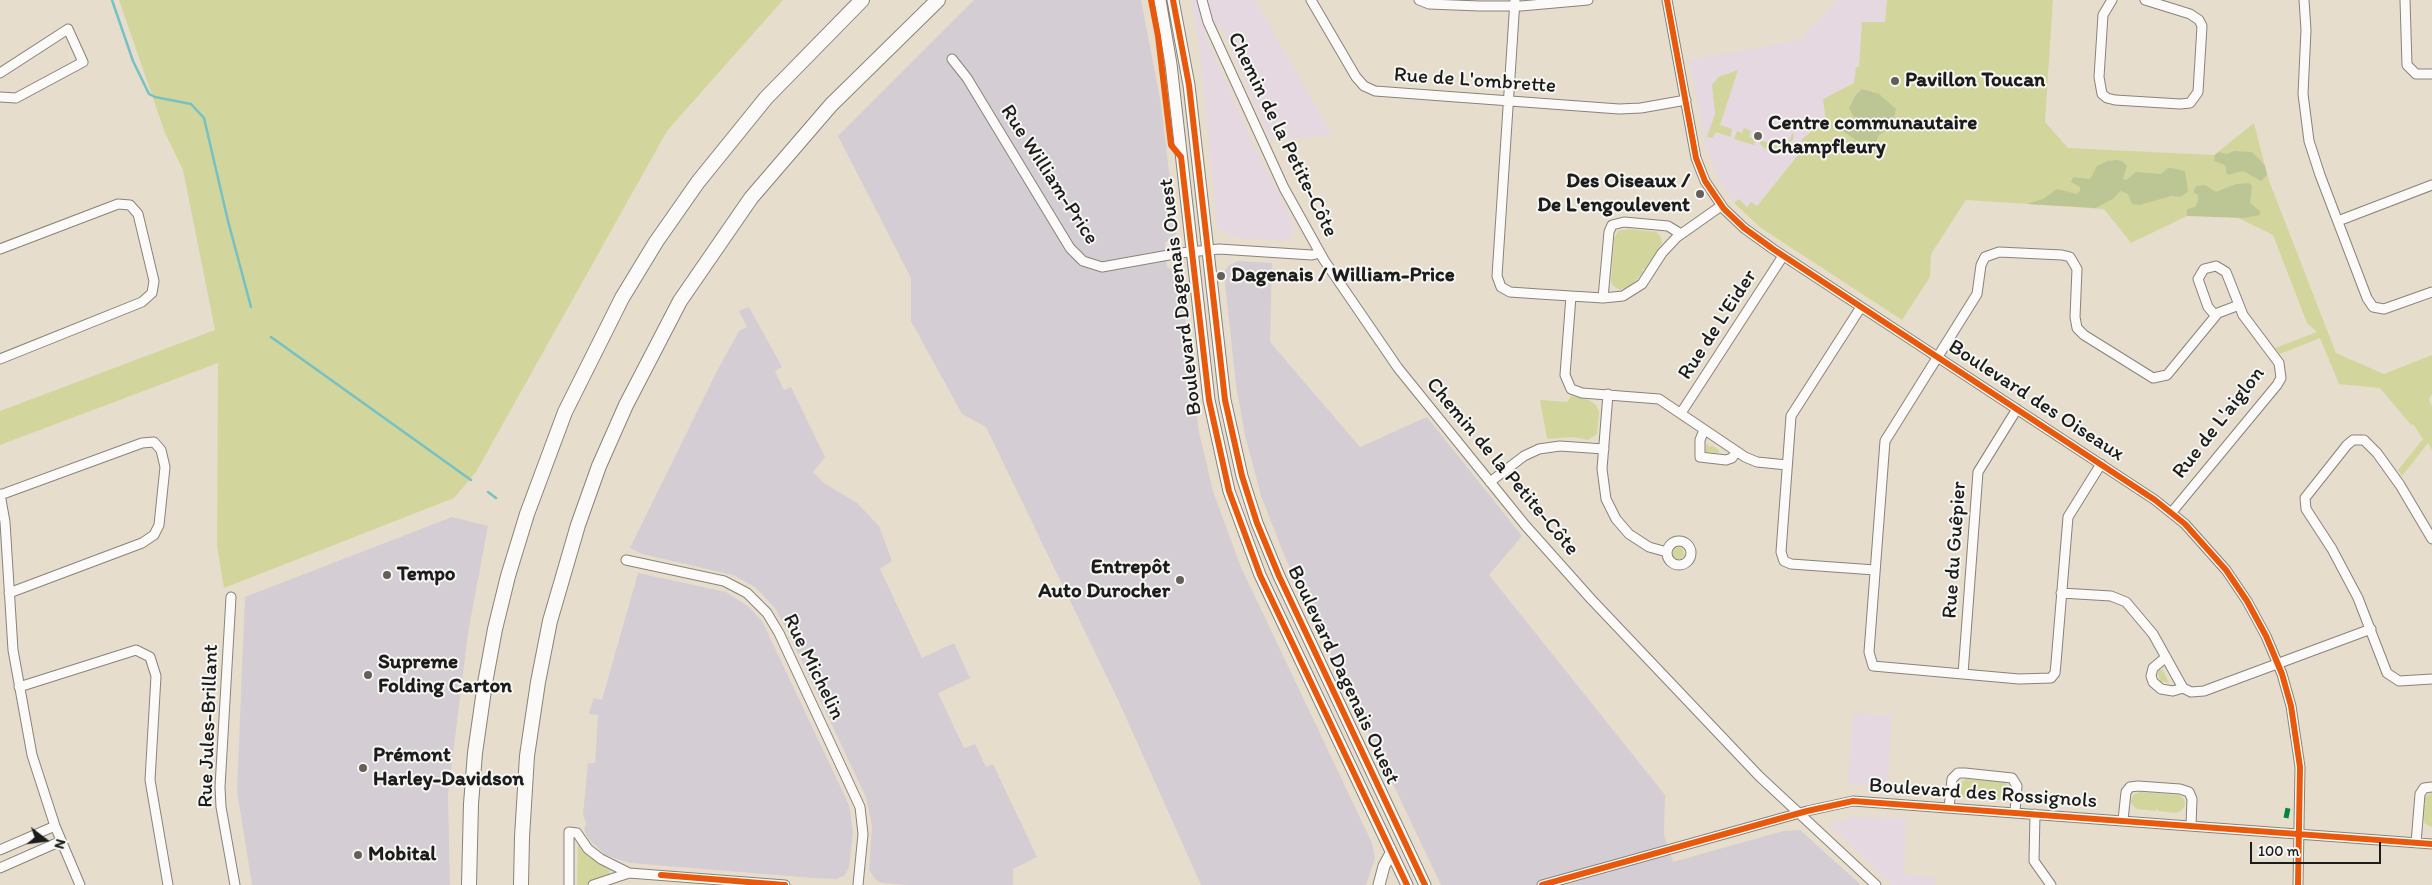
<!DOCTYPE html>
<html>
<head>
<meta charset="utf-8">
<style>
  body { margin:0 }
  #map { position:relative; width:2432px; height:885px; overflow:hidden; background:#e7ddcd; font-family:Itim,sans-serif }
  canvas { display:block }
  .north { position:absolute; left:20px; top:815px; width:50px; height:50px; -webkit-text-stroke:4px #f6f6f2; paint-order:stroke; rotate:105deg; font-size:14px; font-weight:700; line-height:20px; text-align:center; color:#1c1c1c }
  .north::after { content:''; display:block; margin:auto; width:18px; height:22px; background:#1c1c1c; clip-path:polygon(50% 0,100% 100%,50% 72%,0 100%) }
  .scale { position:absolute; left:2250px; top:842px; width:131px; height:22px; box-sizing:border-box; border:2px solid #1c1c1c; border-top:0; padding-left:6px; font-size:15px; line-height:18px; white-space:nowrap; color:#1c1c1c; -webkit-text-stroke:4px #f6f6f2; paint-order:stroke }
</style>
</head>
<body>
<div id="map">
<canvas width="2432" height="885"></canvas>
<div class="north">N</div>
<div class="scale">100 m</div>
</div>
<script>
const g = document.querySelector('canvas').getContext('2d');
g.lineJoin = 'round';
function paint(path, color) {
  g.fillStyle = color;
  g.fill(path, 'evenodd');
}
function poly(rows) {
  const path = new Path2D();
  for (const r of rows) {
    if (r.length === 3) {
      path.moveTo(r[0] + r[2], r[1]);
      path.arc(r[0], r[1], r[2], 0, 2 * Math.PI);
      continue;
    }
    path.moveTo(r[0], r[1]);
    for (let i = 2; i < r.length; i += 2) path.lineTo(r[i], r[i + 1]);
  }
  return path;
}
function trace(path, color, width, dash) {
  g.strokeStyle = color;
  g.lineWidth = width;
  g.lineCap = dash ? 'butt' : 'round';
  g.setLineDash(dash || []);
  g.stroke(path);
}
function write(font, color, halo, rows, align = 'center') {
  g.font = font + ' Itim,sans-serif';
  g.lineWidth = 4;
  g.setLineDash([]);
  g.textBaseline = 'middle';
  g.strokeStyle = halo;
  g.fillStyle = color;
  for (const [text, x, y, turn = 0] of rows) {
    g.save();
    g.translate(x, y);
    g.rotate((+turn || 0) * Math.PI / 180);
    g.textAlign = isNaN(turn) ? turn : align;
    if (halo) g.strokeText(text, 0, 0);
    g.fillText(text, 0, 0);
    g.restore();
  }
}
const built = poly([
  [1192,0,1255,0,1332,135,1270,140,1221,25,1204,33,1255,148,1294,225,1294,233,1287,241,1238,238,1220,231,1217,226,1201,63],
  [1838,0,1886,0,1885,22,1862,22,1859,67,1856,67,1854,83,1823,99,1826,120,1801,140,1806,145,1757,206,1747,207,1739,199,1734,203,1719,180,1707,150,1689,60,1805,39,1805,32,1817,23],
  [1853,713,1891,716,1888,787,1848,784],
  [1850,817,1906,818,1904,874,1935,877,1935,885,1891,885,1829,824]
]);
const industrial = poly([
  [974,0,1141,0,1161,104,1175,223,1176,234,1165,243,1167,267,1181,274,1187,336,1199,432,1213,491,1240,565,1372,843,1375,858,1366,885,1201,885,1119,702,986,427,962,414,911,321,911,278,838,136],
  [1238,261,1272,263,1270,342,1360,447,1427,417,1522,536,1489,575,1665,795,1664,835,1673,862,1783,831,1800,830,1861,885,1441,885,1285,557,1261,496,1245,435,1236,385,1225,283,1225,271,1228,266],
  [749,307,782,367,775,371,784,390,791,387,825,457,813,472,824,483,857,503,879,526,892,561,880,569,922,658,954,643,970,678,938,693,964,748,975,744,986,767,993,764,1037,857,1013,869,1013,885,907,885,882,883,876,880,869,870,872,826,866,797,788,632,775,608,755,587,733,575,642,554,630,548,717,371,739,331,747,327,739,311],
  [452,517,488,526,468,633,448,795,450,885,252,885,237,791,245,597],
  [638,573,726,592,749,607,762,621,849,805,853,832,849,868,844,876,836,879,814,878,630,863,605,855,588,838,584,829,586,823,583,814,588,763,595,763,598,715,589,714,590,709,594,698,602,700]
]);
const green = poly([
  [119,0,783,0,667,131,476,472,454,498,224,588,217,547,218,363,0,445,0,411,215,330,183,170,165,133],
  [1887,0,2053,0,2045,122,2068,148,2214,155,2254,123,2268,178,2336,353,2384,374,2432,355,2432,394,2429,399,2432,407,2432,450,2428,443,2402,476,2398,470,2423,439,2413,424,2411,425,2380,388,2339,384,2320,338,2280,354,2275,348,2317,332,2307,323,2273,235,2236,217,2189,215,2131,243,2104,209,1966,200,1931,254,1930,277,1902,320,1761,228,1734,203,1739,199,1747,207,1751,202,1757,206,1806,145,1801,140,1826,120,1823,99,1854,83,1856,67,1859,67,1862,22,1885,22],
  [1738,70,1720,125,1732,129,1731,137,1716,132,1712,138,1707,137,1715,114,1712,85,1718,77],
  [1744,128,1751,131,1749,137,1756,139,1754,145,1734,139,1737,131,1742,133],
  [1793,132,1794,138,1782,154,1764,148,1760,144,1760,140,1783,148,1785,143,1788,143],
  [1629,229,1657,232,1661,237,1662,243,1645,269,1641,269,1644,271,1639,277,1630,286,1620,290,1613,286,1611,281,1614,239,1618,231],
  [1571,396,1589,400,1596,405,1599,412,1597,434,1588,440,1573,437,1547,439,1540,400,1567,402],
  [1707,443,1710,448,1711,445,1719,450,1719,453,1705,452],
  [1678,553,6],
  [2159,670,2163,670,2169,683,2160,681,2158,674],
  [1966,779,2004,782,2009,786,2010,792,2000,800,1963,797,1956,786],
  [2140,792,2179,795,2184,799,2185,805,2181,811,2176,813,2159,811,2157,809,2156,811,2137,809,2130,802,2134,794],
  [2432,792,2432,827,2425,824,2423,818,2424,805,2427,805,2425,803,2425,797],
  [578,841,589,856,610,870,609,874,585,885,577,885]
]);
const forest = poly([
  [1862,89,1879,94,1896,109,1892,127,1879,135,1875,143,1872,144,1867,140,1857,141,1836,126,1838,120,1835,118,1837,117,1847,125,1860,126,1860,120,1854,117,1849,108,1855,96],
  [2234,151,2252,152,2260,160,2265,166,2267,175,2261,181,2243,171,2227,175,2225,165,2214,161,2215,155,2219,152,2227,154],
  [2116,160,2122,161,2127,166,2123,179,2126,180,2136,172,2161,174,2168,168,2172,168,2185,171,2188,191,2181,197,2171,196,2140,205,2132,204,2128,194,2120,191,2114,198,2096,208,2027,204,2043,199,2057,189,2077,194,2080,191,2080,187,2071,182,2073,177,2090,179,2097,166,2108,161],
  [2249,183,2252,186,2250,203,2260,211,2260,215,2244,218,2187,216,2187,209,2195,207,2198,201,2198,195,2194,193,2194,190,2196,186,2205,185,2216,192,2236,184]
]);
const stream = poly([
  [112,0,133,61,149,94,155,97,191,104,204,118,228,221,251,307],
  [271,337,471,480],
  [488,492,496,498]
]);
const minor = poly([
  [1202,0,1208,22,1284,188,1324,260,1398,368,1525,525,1591,599,1759,776,1876,885],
  [1311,0,1356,77,1364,86,1375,91,1619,109,1641,108,1686,100],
  [1419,0,1429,4,1479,6,1521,6,1588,0],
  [1515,0,1497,276,1501,287,1510,292,1539,294,1603,298,1623,296,1642,284,1662,253,1677,237,1721,206],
  [1667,0,1696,158,1705,181,1724,209,1744,228,1773,249,2155,500,2185,524,2226,570,2247,601,2266,636,2282,674,2291,706,2300,767,2298,885],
  [2112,0,2103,15,2099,77,2102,94,2107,98,2115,100,2180,104,2190,103,2198,92,2202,26,2199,20,2190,14,2145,0],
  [2304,0,2306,30,2303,94,2309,141,2320,175,2367,298,2373,307,2384,309,2432,292],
  [2405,0,2407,65,2416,74,2432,74],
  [952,59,967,78,1070,248,1083,261,1102,267,1180,253,1219,249,1312,255,1320,253],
  [0,73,68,29,83,62,16,98,0,97],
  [2338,221,2432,185],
  [0,249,118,204,130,205,138,214,154,281,152,293,142,302,0,359],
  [1571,296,1565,375,1571,389,1582,393,1659,399,1745,457,1757,462,1787,465],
  [1603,298,1609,232,1612,225,1624,222,1668,226,1681,234],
  [1861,307,1791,416,1781,552,1784,561,1791,564,1875,570],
  [1608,394,1602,469,1606,499,1616,519,1629,534,1649,547,1667,552],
  [1681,413,1783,256],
  [1704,430,1700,440,1700,457,1726,460,1732,458,1736,452],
  [2101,464,2068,517,2056,663,2055,673,2051,678,2019,679,1873,666,1869,652,1885,441,1977,294,1981,265,1985,257,1999,252,2062,255,2070,257,2077,269,2075,317,2077,328,2084,335,2153,378,2167,375,2218,313,2239,305],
  [1490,482,1524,456,1539,449,1560,446,1604,449],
  [0,494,5,522,13,650,32,755,55,826,80,885],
  [0,495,142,443,154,442,161,450,165,467,159,525,154,535,142,543,9,593],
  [2172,512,2277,385,2281,378,2279,363,2243,315,2226,272,2216,266,2204,269,2198,279,2208,307,2215,315],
  [2432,539,2400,485,2377,453,2364,440,2353,440,2347,445,2305,498,2306,509,2332,549,2358,598,2387,673,2399,681,2432,679],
  [1679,553,12],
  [626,560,724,581,747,593,767,613,779,633,860,807,863,834,858,885],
  [2061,593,2111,596,2126,602,2153,634,2183,688,2191,692,2204,691,2371,629],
  [231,597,220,787,221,807,235,885],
  [2166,657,2153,668,2151,676,2153,682,2161,689,2173,691,2183,688],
  [1963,674,1978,472,2017,409],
  [19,687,136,650,150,657,156,676,150,780,168,885],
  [1949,808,1952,779,1958,773,1965,773,2012,778,2017,786,2015,812],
  [2035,814,2034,861,2051,885],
  [2123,820,2126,792,2130,787,2138,786,2180,789,2189,792,2192,799,2191,825],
  [2416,843,2420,794,2424,788,2432,787],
  [0,850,55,826],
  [0,868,61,841],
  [569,885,569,832,577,833,588,849,601,859,629,873,785,885],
  [593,885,629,873],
  [1542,885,1807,811,1853,801,2432,844]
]);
const major = poly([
  [1160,0,1171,64,1209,400,1229,491,1260,575,1407,885],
  [1173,0,1189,85,1225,400,1242,476,1257,523,1279,576,1425,885],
  [1379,885,1384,866,1391,853]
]);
const highway = poly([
  [469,885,471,804,475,753,485,683,495,629,508,576,527,514,565,412,622,298,656,242,698,182,766,98,862,0],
  [521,885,522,837,527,756,538,682,550,621,578,525,599,466,626,405,680,301,751,198,831,105,938,0]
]);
const quiet = poly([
  [2286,818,2288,808]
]);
const cycleway = poly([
  [1151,0,1158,36,1171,145,1181,157,1209,400,1229,491,1260,575,1407,885],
  [1173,0,1189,85,1225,400,1242,476,1257,523,1279,576,1425,885],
  [1667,0,1696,158,1705,181,1724,209,1744,228,1773,249,2155,500,2185,524,2226,570,2247,601,2266,636,2282,674,2291,706,2300,767,2298,885],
  [661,875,785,885],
  [1542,885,1807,811,1853,801,2432,844]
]);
const markers = [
  [1895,81,5,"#63605a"],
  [1758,136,5,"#63605a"],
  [1700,194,5,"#63605a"],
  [1221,276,5,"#63605a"],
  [387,575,5,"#63605a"],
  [1180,580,5,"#63605a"],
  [368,675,5,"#63605a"],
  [363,768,5,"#63605a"],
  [358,855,5,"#63605a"]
];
const streetNames = [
  ["Rue de L'ombrette",1475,81,4],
  ["Chemin de la Petite-Côte",1282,135,64],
  ["Rue William-Price",1049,175,57],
  ["Boulevard Dagenais Ouest",1181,297,-97],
  ["Rue de L'Eider",1718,325,-57],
  ["Boulevard des Oiseaux",2036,401,33],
  ["Rue de L'aiglon",2219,423,-52],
  ["Chemin de la Petite-Côte",1502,467,50],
  ["Rue du Guêpier",1955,550,-86],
  ["Rue Michelin",813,667,64],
  ["Boulevard Dagenais Ouest",1343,675,65],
  ["Rue Jules-Brillant",209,726,-88],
  ["Boulevard des Rossignols",1983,794,4]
];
const poiNames = [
  ["Pavillon Toucan",1905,81],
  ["Centre communautaire",1768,124],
  ["Champfleury",1768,148],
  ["Des Oiseaux /",1690,182,"right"],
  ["De L'engoulevent",1690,206,"right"],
  ["Dagenais / William-Price",1231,276],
  ["Entrepôt",1170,568,"right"],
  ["Auto Durocher",1170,592,"right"],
  ["Tempo",397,575],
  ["Supreme",378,663],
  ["Folding Carton",378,687],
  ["Prémont",373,756],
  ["Harley-Davidson",373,780],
  ["Mobital",368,855]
];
paint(built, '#e5d8e1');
paint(industrial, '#d5cdd4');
paint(green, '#d3d69c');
paint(forest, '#bcc694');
trace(stream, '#76c1c3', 2.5);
trace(minor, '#88837a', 11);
trace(major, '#88837a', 13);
trace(highway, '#88837a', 16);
trace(minor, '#fbfaf8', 9);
trace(major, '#fbfaf8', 11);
trace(highway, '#fbfaf8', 14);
trace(quiet, '#00873e', 5, [10, 5]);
trace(cycleway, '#e8590c', 6);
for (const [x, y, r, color] of markers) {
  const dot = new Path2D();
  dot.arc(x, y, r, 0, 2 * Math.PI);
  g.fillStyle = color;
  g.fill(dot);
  trace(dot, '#f6f6f2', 2);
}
write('21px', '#1c1c1c', '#f6f6f2', streetNames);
write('bold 21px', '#1c1c1c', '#f6f6f2', poiNames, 'left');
</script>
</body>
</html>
